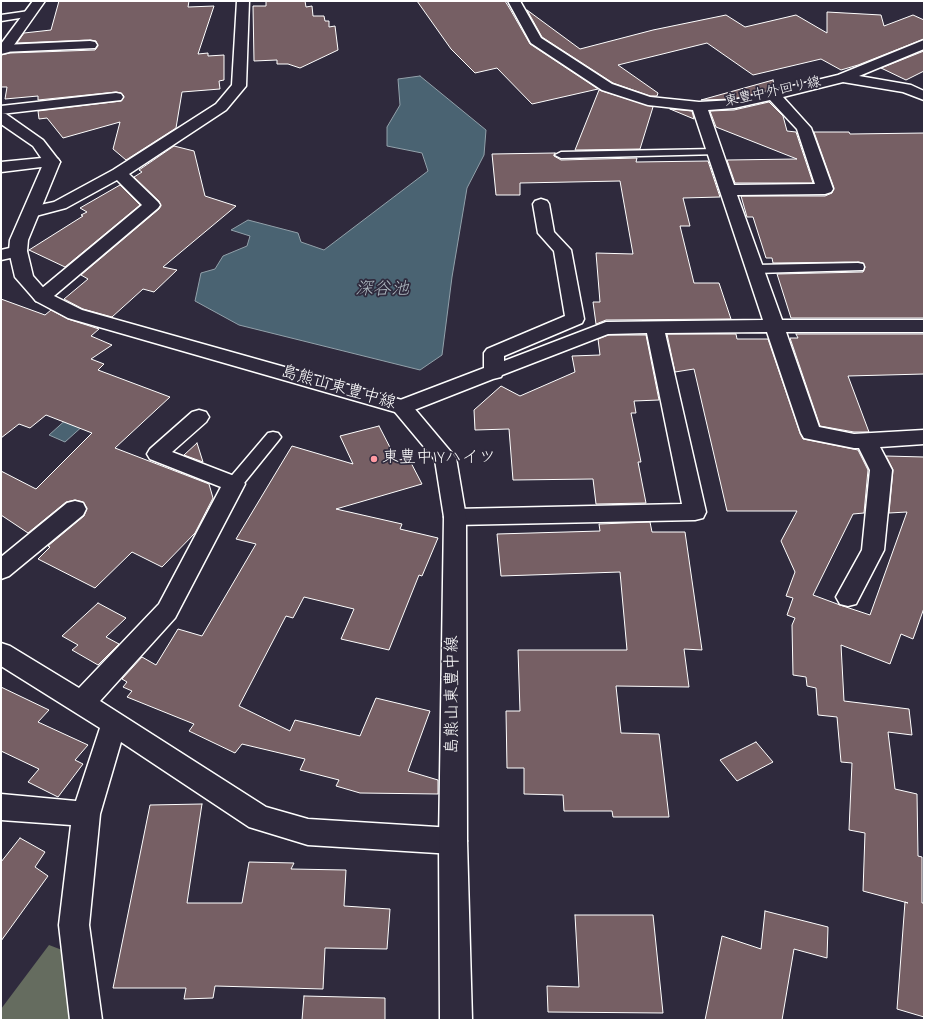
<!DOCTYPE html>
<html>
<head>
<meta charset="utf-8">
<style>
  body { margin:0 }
  #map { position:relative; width:925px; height:1021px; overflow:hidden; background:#2f2a3d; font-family:"Indie Flower",sans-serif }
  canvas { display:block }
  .frame { position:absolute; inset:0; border:2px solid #fff; pointer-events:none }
</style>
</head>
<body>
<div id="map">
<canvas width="925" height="1021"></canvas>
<div class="frame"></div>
</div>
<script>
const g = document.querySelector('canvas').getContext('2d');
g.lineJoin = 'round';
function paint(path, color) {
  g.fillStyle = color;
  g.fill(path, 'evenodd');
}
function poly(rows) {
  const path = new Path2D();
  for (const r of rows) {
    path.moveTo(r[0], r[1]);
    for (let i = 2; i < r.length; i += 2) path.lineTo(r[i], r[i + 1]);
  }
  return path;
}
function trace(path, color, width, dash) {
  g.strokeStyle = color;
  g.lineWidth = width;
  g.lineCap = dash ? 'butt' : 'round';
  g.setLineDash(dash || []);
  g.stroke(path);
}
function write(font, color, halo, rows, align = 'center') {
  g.font = font + ' "Indie Flower","Klee One",sans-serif';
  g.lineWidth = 3.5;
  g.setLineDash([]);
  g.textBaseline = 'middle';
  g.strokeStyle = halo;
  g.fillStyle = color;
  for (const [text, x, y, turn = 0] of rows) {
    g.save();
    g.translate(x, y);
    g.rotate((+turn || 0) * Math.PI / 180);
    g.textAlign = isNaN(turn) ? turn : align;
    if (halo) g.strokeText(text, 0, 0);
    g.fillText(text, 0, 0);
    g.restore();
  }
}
const green = poly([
  [49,945,62,950,72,1020,1,1020,1,1009]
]);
const water = poly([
  [420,76,486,130,484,155,467,188,452,277,442,355,420,370,239,325,195,301,201,273,215,269,223,256,247,246,250,236,231,230,248,220,298,233,301,242,324,250,428,171,422,153,387,146,387,127,400,105,398,79,420,76],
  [89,399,105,406,65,442,49,435,89,399]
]);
const building = poly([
  [59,1,189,1,188,7,214,6,198,54,208,53,208,56,224,55,224,80,219,81,220,89,182,92,176,128,126,160,113,149,120,122,63,138,47,118,39,119,38,111,121,101,124,96,121,93,116,92,38,100,38,96,5,99,7,87,1,87,1,55,10,53,95,50,98,46,96,41,90,40,17,43,24,33,51,30,59,1],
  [266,1,305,1,306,7,312,6,313,16,324,16,325,21,329,21,329,27,335,26,338,50,300,68,288,64,277,64,277,60,254,61,253,6,266,6,266,1],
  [417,1,505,1,510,9,530,44,598,89,532,104,497,68,475,73,451,49,417,1],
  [527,10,580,49,653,30,726,15,745,27,796,15,827,33,827,12,881,15,884,26,913,15,924,20,924,39,858,65,841,70,821,59,753,75,707,43,618,65,658,93,657,96,650,96,613,83,542,37,527,10],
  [924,51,924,71,906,80,881,68,924,51],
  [773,80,775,89,734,99,701,100,773,80],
  [599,90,653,107,640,149,575,150,599,90],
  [769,102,783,116,787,131,796,132,813,183,735,183,727,160,797,159,716,127,710,111,734,110,769,102],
  [670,109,692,111,694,119,670,109],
  [814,132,849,132,850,134,924,133,924,318,791,318,777,274,863,272,865,267,863,263,858,262,773,263,772,258,766,258,753,217,747,217,741,196,825,196,832,193,834,188,814,132],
  [174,146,194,151,205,196,236,206,163,267,177,270,154,292,143,289,112,317,83,309,64,299,88,279,81,275,159,209,161,206,159,201,134,177,142,172,139,170,174,146],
  [555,153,554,156,561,160,637,158,636,162,708,161,720,197,683,198,690,226,680,226,694,283,719,283,731,319,606,320,596,324,593,302,600,302,596,253,633,254,620,181,520,183,520,195,496,195,492,154,555,153],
  [120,185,140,205,65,267,29,250,83,216,81,215,87,212,80,208,120,185],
  [1,299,45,315,51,310,68,319,99,329,91,336,112,345,91,359,104,364,98,370,170,397,115,448,209,484,213,498,195,533,162,567,132,552,95,588,38,559,50,547,48,546,84,516,87,508,83,502,75,500,66,502,28,533,1,515,1,471,36,489,92,433,46,415,30,428,19,424,1,438,1,299],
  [667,334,736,334,737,339,768,339,800,433,803,439,858,450,868,470,864,513,853,514,813,595,840,605,870,615,907,512,889,513,893,470,886,456,924,457,924,608,913,639,901,634,890,664,841,645,844,701,909,709,912,735,888,732,895,789,917,794,918,856,922,857,922,903,924,903,924,1017,897,1009,905,902,908,903,863,891,865,833,849,830,852,763,841,762,837,717,818,715,816,688,807,686,806,677,793,675,792,625,795,618,787,615,793,598,786,596,795,572,781,541,797,511,727,511,694,369,675,372,667,334],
  [796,334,924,334,924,374,848,376,869,432,854,432,820,426,790,338,798,338,796,334],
  [608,335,646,335,659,400,634,401,636,413,631,413,641,462,638,462,646,503,596,504,593,479,513,480,509,429,475,430,474,410,501,386,520,396,575,372,572,356,600,355,598,339,608,335],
  [379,426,397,461,408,457,422,484,336,509,402,524,400,529,438,538,422,576,419,575,389,650,341,639,354,609,304,597,293,618,286,616,239,706,290,731,295,720,360,736,376,698,430,711,408,771,438,780,438,794,360,793,336,786,339,780,300,770,305,759,242,744,235,753,189,731,194,724,127,697,132,691,123,687,127,682,122,679,142,657,156,665,178,629,202,636,256,544,236,539,292,446,353,464,340,436,379,426],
  [197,443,203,462,184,455,197,443],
  [650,522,652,532,685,532,702,650,684,649,689,687,616,686,621,733,659,734,669,817,613,817,612,811,564,811,563,795,524,794,524,768,507,768,506,711,520,711,518,650,627,650,620,572,501,576,497,534,600,531,599,524,650,522],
  [98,603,126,618,106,637,119,644,98,665,72,650,78,645,62,636,98,603],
  [1,687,49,710,38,722,88,745,75,760,83,764,58,797,28,782,39,769,1,751,1,687],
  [756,742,773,762,737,781,720,760,756,742],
  [202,804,187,903,242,903,249,862,294,863,291,869,346,870,344,906,390,909,387,949,325,948,323,989,215,986,213,998,184,999,186,988,113,988,150,805,202,804],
  [20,838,45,852,35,867,48,876,1,941,1,862,20,838],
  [765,911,828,927,827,958,794,949,782,1020,705,1020,722,936,761,949,765,911],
  [575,915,653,915,663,1013,548,1012,547,986,579,987,575,915],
  [304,996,385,998,385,1020,302,1020,304,996]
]);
const service = poly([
  [29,11,34,14,32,16,1,21,1,15,29,11],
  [715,149,719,150,721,152,719,154,561,158,555,155,561,152,715,149],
  [858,263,863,264,864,267,863,270,755,273,750,272,749,269,750,266,755,265,858,263],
  [273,432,278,433,281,437,278,441,240,488,234,490,228,488,226,484,228,480,268,433,273,432]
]);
const minor = poly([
  [237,1,249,1,246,86,226,110,129,174,158,202,160,205,158,208,48,301,42,302,36,301,33,297,36,293,142,205,117,180,66,208,32,217,26,216,24,212,26,208,54,202,113,170,216,104,232,85,237,1],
  [508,1,520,1,541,38,612,84,650,97,699,102,734,100,838,75,924,40,924,49,859,76,911,85,924,91,924,100,903,92,843,82,783,97,811,128,833,189,831,192,825,194,737,195,782,320,924,320,924,332,786,332,819,427,854,434,924,430,924,444,880,447,892,470,884,550,856,604,848,606,840,604,836,597,862,550,870,470,859,448,854,448,804,438,801,433,767,332,665,333,706,512,703,518,695,520,455,525,447,523,444,517,447,511,455,509,682,504,647,333,608,334,502,375,501,377,493,379,409,412,402,414,395,412,392,407,395,402,484,368,484,353,487,349,565,316,554,251,538,233,533,204,535,201,541,199,547,201,549,204,554,232,571,250,584,319,582,323,504,356,504,361,606,322,763,320,693,110,648,105,602,90,531,43,508,1],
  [770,100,797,129,815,184,734,185,708,110,734,108,770,100],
  [90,41,95,42,97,45,95,48,1,52,1,46,4,45,90,41],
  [116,93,121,94,123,97,121,100,1,114,1,106,116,93],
  [52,157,58,159,60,162,58,165,1,172,1,162,52,157],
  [18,246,24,247,27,251,24,255,1,260,1,250,18,246],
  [199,410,206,412,209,417,206,422,172,452,242,479,245,484,175,618,100,701,266,807,308,819,453,828,463,832,467,841,463,850,453,854,308,845,249,827,121,742,100,814,89,925,102,1020,70,1020,59,925,71,825,1,820,1,794,76,801,100,728,1,666,1,643,10,646,79,688,159,604,221,487,150,459,147,454,150,449,192,412,199,410],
  [75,501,83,503,86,509,83,515,9,576,1,579,1,557,67,503,75,501]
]);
const tertiary = poly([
  [33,1,45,1,9,52,1,54,1,44,33,1],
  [1,113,6,114,43,140,60,162,28,240,27,251,33,276,48,293,82,310,409,402,456,458,466,517,467,841,472,1020,440,1020,439,841,444,517,435,460,395,412,68,318,36,301,15,277,9,251,10,240,44,162,33,146,1,124,1,113]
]);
const markers = [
  [374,459,4,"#ff9aa2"]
];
const farStreetnames = [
  ["東豊中外回り線",773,93,-12]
];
const streetNames = [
  ["島熊山東豊中線",338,389,16],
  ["島熊山東豊中線",454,695,-90]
];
const poiNames = [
  ["東豊中IYハイツ",382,459]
];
const waterNames = [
  ["深谷池",382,291]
];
paint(green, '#656c5f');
paint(water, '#4a6372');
trace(water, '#92a1aa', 1);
paint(building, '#765f64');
trace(building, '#fff', 1);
trace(service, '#fff', 3);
trace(minor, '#fff', 3);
trace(tertiary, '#fff', 3);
paint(service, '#2f2a3d');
paint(minor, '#2f2a3d');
paint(tertiary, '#2f2a3d');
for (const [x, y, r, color] of markers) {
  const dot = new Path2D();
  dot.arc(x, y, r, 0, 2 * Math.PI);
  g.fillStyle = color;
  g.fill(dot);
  trace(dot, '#2f2a3d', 1.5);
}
write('14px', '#fff', '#2f2a3d', farStreetnames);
write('17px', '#fff', '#2f2a3d', streetNames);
write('17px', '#fff', '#2f2a3d', poiNames, 'left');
write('italic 18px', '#aeb9c0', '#2f2a3d', waterNames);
</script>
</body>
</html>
